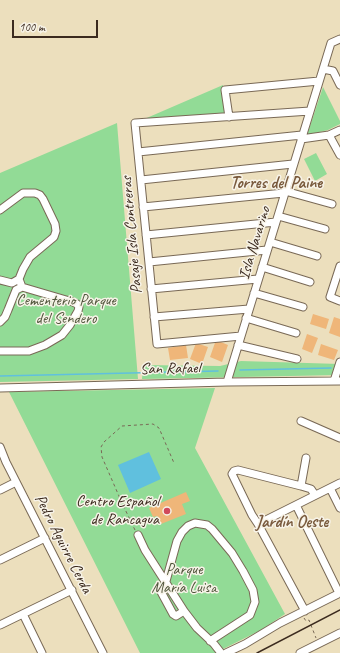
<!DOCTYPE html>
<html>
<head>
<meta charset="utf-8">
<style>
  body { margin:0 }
  #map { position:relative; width:340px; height:653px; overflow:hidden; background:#ecdfbd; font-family:Caveat,sans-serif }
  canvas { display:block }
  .scale { position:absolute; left:12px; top:20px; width:86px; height:18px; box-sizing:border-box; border:2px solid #3b2a1e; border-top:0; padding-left:5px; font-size:12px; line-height:14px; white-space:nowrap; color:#3b2a1e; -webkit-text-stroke:3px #f7f3e8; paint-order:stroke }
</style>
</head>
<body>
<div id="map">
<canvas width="340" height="653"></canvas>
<div class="scale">100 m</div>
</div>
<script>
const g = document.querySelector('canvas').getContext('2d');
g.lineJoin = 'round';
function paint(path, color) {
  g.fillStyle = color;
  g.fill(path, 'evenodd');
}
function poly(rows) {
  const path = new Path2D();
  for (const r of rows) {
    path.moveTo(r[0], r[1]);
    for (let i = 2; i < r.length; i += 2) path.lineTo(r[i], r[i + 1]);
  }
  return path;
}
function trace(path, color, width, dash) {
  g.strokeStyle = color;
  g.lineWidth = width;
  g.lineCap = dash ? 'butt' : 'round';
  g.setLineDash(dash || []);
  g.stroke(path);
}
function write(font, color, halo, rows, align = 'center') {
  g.font = font + ' Caveat,sans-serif';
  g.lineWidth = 3;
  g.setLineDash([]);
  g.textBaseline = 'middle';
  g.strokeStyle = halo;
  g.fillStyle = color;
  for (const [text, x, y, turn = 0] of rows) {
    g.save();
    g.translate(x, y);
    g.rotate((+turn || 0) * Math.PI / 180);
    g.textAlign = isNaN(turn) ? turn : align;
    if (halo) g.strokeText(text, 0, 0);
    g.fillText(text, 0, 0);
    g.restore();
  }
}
const green = poly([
  [223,85,226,114,142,120],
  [323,87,340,121,340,124,328,130,307,135],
  [117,123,138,379,0,382,0,173],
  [316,153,327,174,315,181,304,159],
  [241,361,340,364,340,375,142,379,143,365,220,366],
  [215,388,195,448,285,614,261,630,215,653,140,653,9,392]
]);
const water = poly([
  [149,452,161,479,130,493,118,465]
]);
const stream = poly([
  [240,370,331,368],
  [0,376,218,371]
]);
const building = poly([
  [313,314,329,319,326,329,310,324],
  [334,317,340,319,340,337,329,333],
  [307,334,318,338,312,353,302,349],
  [216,340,228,345,222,362,210,357],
  [196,343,208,347,202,364,190,359],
  [321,344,338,350,334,360,318,355],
  [186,345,188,358,170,360,168,348],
  [186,492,190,501,182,504,186,514,161,524,157,516,153,517,149,508]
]);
const path = poly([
  [135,530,122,503,102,457,101,447,104,442,122,426,153,424,159,428,174,463],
  [304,618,306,621,309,620,316,638]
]);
const minor = poly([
  [323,69,333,71,340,85],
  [229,117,225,90,319,81],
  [329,135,340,155],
  [301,139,329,135,340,130],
  [138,152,302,135],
  [141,180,293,164],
  [285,191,332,204],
  [143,207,284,193],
  [0,210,23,193,35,193,40,195,43,199,55,224,56,231,54,237,30,257,23,269,19,279],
  [278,216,325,229],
  [146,235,276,222],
  [270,242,317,256],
  [149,262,267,250],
  [340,266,330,297,340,301],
  [262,267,310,282],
  [0,280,12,283,19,279,22,287,16,290,8,310,5,317,0,322],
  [151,289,258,279],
  [254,293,303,307],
  [154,317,249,309],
  [246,318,296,333],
  [241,336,157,344,135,123,310,111],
  [238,345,297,359],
  [0,351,29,351,45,345,62,335,70,325,78,311,79,307,77,304,73,302,22,287],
  [334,381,340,362],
  [227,382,331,43,340,39],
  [0,388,227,382,340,381],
  [301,421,340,438],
  [0,447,6,462,103,653],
  [301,486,306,458],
  [330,488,340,508],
  [0,490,16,482],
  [296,505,339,593],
  [258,524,340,483],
  [138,535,145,550,184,611,197,628,214,644,221,653],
  [0,560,45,538],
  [166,581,177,541,182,532,188,526,195,523,207,525,212,529,232,553,243,571,253,590,255,602,250,615,210,641],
  [160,590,173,614,176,616,184,611],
  [305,611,258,524,252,515,232,474,234,471,238,470,301,486,311,489,315,495],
  [23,614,42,653],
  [0,625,72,590],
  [226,653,245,644,280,623,340,593],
  [300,653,340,633]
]);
const rail = poly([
  [257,653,340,610]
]);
const markers = [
  [167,511,4,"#d1495b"]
];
const streetNames = [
  ["Pasaje Isla Contreras",132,235,-95],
  ["Isla Navarino",255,243,-73],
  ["San Rafael",170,369,-1],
  ["Pedro Aguirre Cerda",63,544,63]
];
const parkNames = [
  ["Cementerio Parque",66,301],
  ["del Sendero",66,319],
  ["Parque",184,570],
  ["María Luisa",184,588]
];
const poiNames = [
  ["Centro Español",159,502],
  ["de Rancagua",159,520]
];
const neighbourhoodNames = [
  ["Torres del Paine",276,184],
  ["Jardín Oeste",292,523]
];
paint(green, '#92db96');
paint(water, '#60c0de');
trace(stream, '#60c0de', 1.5);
paint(building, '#efb679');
trace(minor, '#796956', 9);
trace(path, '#796956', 1, [3, 3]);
trace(minor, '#fff', 7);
trace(rail, '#3b2a1e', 1.5);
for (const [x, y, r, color] of markers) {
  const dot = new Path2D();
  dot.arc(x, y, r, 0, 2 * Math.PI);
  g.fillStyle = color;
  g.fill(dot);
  trace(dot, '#f7f3e8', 1.5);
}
write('16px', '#3b2a1e', '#f7f3e8', streetNames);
write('16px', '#51563c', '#f7f3e8', parkNames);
write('16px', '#3b2a1e', '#f7f3e8', poiNames, 'right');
write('bold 17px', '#7a5b3e', '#f7f3e8', neighbourhoodNames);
</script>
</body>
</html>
